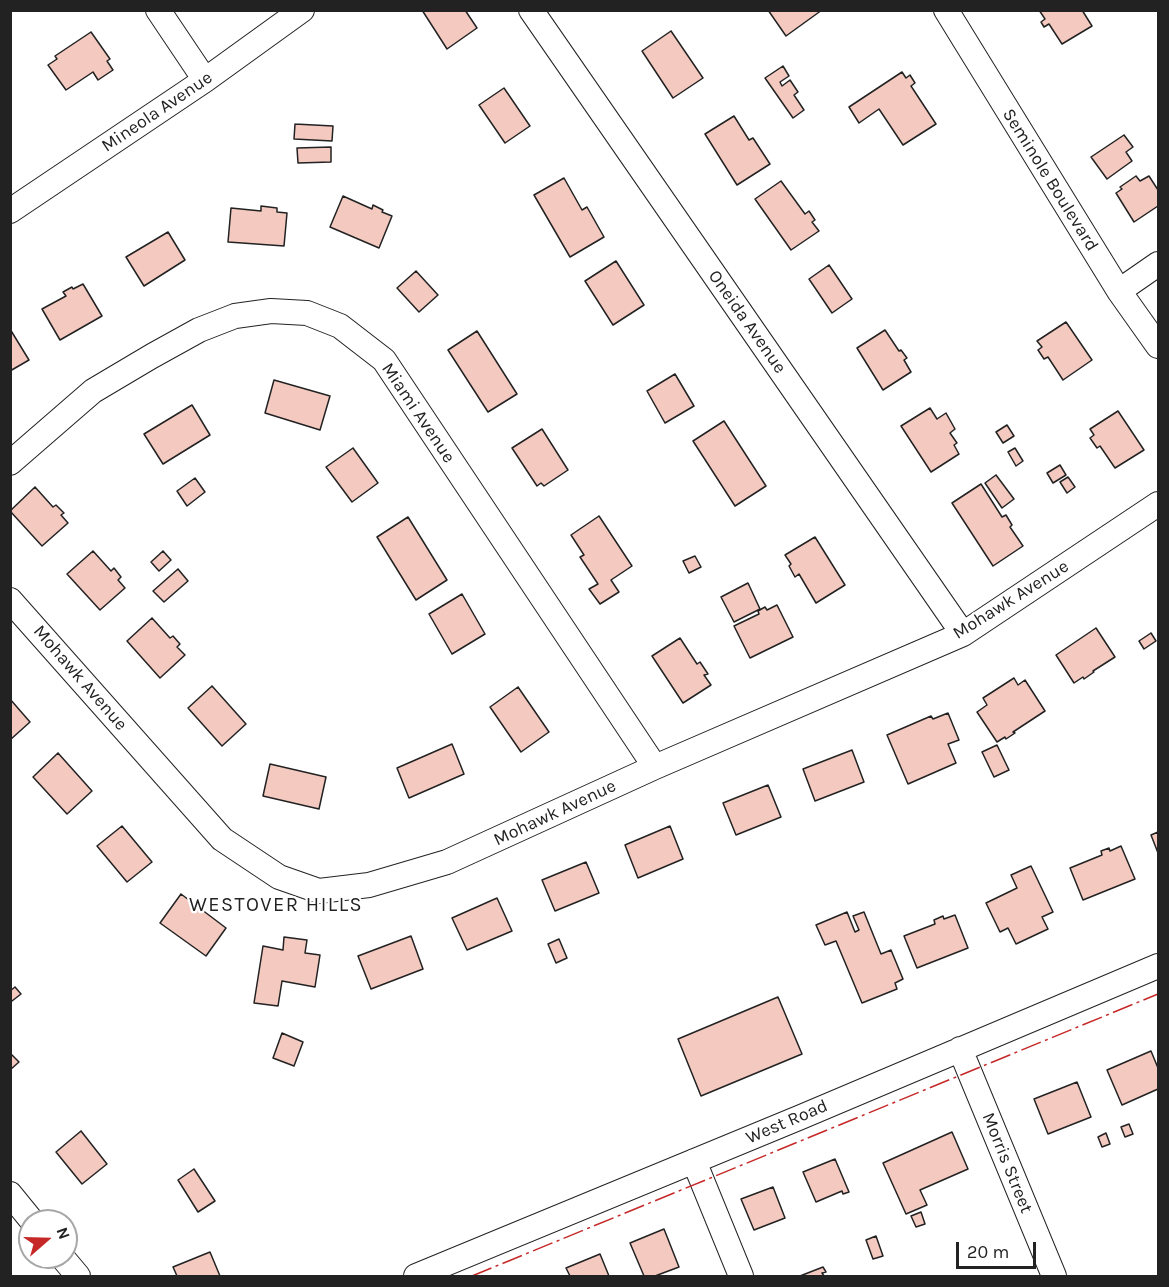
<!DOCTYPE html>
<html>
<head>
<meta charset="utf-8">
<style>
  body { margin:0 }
  #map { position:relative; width:1169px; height:1287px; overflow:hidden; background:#fff; font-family:Karla,sans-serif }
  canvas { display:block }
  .frame { position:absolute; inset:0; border:12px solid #222; pointer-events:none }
  .north { position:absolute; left:18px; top:1209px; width:60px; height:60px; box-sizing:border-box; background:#fff; border:2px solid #a7a7a7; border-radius:50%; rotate:70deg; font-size:16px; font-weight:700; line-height:24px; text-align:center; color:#222 }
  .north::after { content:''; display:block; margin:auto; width:21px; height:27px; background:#c62828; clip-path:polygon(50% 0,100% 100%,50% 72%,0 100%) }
  .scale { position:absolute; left:956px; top:1242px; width:80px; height:27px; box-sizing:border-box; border:3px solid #222; border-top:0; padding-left:8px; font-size:18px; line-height:21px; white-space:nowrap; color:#222; -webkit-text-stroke:4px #fff; paint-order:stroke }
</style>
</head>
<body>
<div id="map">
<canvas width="1169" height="1287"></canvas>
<div class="frame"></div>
<div class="north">N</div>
<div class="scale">20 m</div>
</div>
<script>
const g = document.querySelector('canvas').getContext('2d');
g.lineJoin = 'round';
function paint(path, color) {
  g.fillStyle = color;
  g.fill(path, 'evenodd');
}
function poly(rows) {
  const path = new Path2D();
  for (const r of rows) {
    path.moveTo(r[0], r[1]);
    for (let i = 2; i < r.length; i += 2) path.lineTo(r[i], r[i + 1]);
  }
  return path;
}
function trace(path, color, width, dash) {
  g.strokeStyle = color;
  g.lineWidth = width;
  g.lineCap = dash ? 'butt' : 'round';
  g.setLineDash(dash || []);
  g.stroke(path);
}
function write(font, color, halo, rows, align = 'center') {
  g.font = font + ' Karla,sans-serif';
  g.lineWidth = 4.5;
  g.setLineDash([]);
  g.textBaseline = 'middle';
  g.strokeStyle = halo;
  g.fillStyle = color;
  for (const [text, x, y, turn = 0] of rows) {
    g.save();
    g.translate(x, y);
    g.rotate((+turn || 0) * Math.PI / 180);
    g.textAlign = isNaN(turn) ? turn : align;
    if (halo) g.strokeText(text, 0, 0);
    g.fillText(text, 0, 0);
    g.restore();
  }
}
const building = poly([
  [422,10,465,10,477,28,447,49,422,10],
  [768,10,822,10,786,36,768,10],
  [1039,10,1082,10,1092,26,1062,44,1049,24,1044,27,1041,22,1045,19,1039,10],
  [671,31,703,78,673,98,642,51,671,31],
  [91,32,110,59,107,61,113,70,98,80,93,72,66,90,48,65,57,59,55,56,91,32],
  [783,66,789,76,780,82,782,86,790,80,798,92,794,95,804,110,793,118,765,78,783,66],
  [902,72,906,78,910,75,915,83,911,86,936,124,903,145,879,109,859,123,849,107,902,72],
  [504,88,530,126,505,143,479,105,504,88],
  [734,116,749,140,753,138,770,164,737,185,705,134,734,116],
  [295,124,333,126,332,141,294,139,295,124],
  [1124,135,1133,147,1126,152,1132,161,1107,179,1091,157,1124,135],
  [331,147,331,162,298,163,297,148,331,147],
  [1136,176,1140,181,1149,176,1158,190,1158,206,1134,222,1116,193,1122,189,1120,187,1136,176],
  [564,178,582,210,587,207,604,237,570,257,534,195,564,178],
  [781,181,805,214,809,211,815,220,812,222,819,231,791,250,755,199,781,181],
  [343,196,372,209,373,205,383,210,382,212,392,216,379,248,330,227,343,196],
  [261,206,277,208,277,212,287,213,284,246,228,242,231,208,261,211,261,206],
  [168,232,185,260,144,286,126,257,168,232],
  [616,261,644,305,613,325,585,281,616,261],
  [829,265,852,299,832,313,809,279,829,265],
  [416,271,438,295,419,312,397,288,416,271],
  [83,284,102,316,60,340,42,309,66,296,63,292,72,287,73,289,83,284],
  [1066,322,1092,360,1063,380,1048,357,1044,359,1038,350,1042,347,1037,341,1066,322],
  [10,329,29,360,10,371,10,329],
  [885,330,899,351,901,350,907,358,904,360,911,372,883,390,857,348,885,330],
  [477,331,517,394,488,412,448,350,477,331],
  [675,374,694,406,665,423,647,391,675,374],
  [274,380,330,396,320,430,265,413,274,380],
  [192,405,210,435,163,464,144,434,192,405],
  [930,408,937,419,946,413,955,429,950,433,957,443,954,445,959,454,931,472,901,426,930,408],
  [1118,411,1144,450,1115,468,1100,446,1097,448,1090,438,1094,435,1090,429,1118,411],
  [724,421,766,486,735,506,693,441,724,421],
  [1007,425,1014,436,1003,443,996,432,1007,425],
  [542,429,568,470,544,486,541,483,537,486,512,448,542,429],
  [353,448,378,483,352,502,326,467,353,448],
  [1015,448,1023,461,1016,466,1008,452,1015,448],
  [1060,465,1066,475,1053,483,1047,473,1060,465],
  [996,475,1014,499,1002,508,985,483,996,475],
  [1068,477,1075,487,1067,493,1060,482,1068,477],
  [195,478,205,492,187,506,177,491,195,478],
  [981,484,1002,517,1006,515,1012,525,1010,527,1023,546,993,566,952,503,981,484],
  [35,487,53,507,56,505,64,513,61,515,68,523,42,546,10,511,35,487],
  [599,516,632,566,611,580,619,592,600,604,589,589,598,584,580,557,584,555,571,535,599,516],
  [408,517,447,580,416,600,377,537,408,517],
  [815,537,845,585,816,603,799,574,795,577,789,566,791,564,785,555,815,537],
  [93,551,111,571,114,568,121,577,118,580,125,588,100,610,67,574,93,551],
  [163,551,171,560,159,571,151,562,163,551],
  [695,556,701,567,689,573,683,561,695,556],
  [178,569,188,581,164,602,153,591,178,569],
  [748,583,760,609,734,622,721,597,748,583],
  [462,594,485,634,452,654,429,614,462,594],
  [777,605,793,637,750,658,734,626,759,614,758,611,765,607,767,610,777,605],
  [152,618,170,638,173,636,180,644,177,647,185,655,160,678,127,641,152,618],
  [1096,628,1115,657,1093,671,1094,672,1084,679,1083,677,1074,683,1056,655,1096,628],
  [1151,633,1156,641,1144,649,1139,641,1151,633],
  [680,638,697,664,700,662,708,674,704,675,711,685,683,703,652,656,680,638],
  [1014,678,1018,685,1025,680,1045,711,1013,732,1015,733,1006,739,1005,737,997,742,977,712,987,705,983,698,1014,678],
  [212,686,246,724,222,746,188,708,212,686],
  [518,687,549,732,521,752,490,707,518,687],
  [10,699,30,722,10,740,10,699],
  [948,713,959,740,948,744,956,763,908,784,887,735,931,716,933,719,948,713],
  [452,744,464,774,409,798,397,768,452,744],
  [997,745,1009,770,994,777,982,752,997,745],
  [852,750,864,782,815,801,803,769,852,750],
  [58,753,92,791,67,814,33,777,58,753],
  [270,764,326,777,319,809,263,796,270,764],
  [768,785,781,817,736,835,723,803,768,785],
  [122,826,152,862,127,882,97,846,122,826],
  [670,826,683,859,638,878,625,845,670,826],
  [1158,832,1158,853,1151,835,1158,832],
  [1121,846,1135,879,1083,900,1070,868,1102,855,1101,851,1109,848,1110,851,1121,846],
  [586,862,599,893,555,911,542,880,586,862],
  [1031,866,1053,912,1042,917,1048,929,1016,944,1008,928,1000,932,986,903,1017,888,1011,875,1031,866],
  [181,894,226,928,206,956,160,923,181,894],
  [497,898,512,931,467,950,452,918,497,898],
  [847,912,855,932,859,930,853,916,864,912,881,954,891,950,903,979,895,983,897,989,862,1003,836,941,825,945,816,925,847,912],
  [955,915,968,948,917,968,904,936,935,924,934,920,943,916,944,919,955,915],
  [411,936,423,969,371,989,358,956,411,936],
  [284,937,307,940,305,953,320,955,315,987,282,981,278,1006,254,1003,263,946,283,950,284,937],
  [559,939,567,958,556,963,548,944,559,939],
  [15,987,21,994,12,1001,10,999,10,991,15,987],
  [778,997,802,1054,701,1096,678,1039,778,997],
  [282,1033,303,1042,294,1066,273,1058,282,1033],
  [1151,1051,1158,1068,1158,1089,1122,1105,1107,1070,1151,1051],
  [10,1053,19,1062,10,1070,10,1053],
  [1077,1082,1091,1117,1048,1134,1034,1099,1077,1082],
  [1129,1124,1133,1134,1125,1137,1121,1127,1129,1124],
  [81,1131,107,1164,82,1184,56,1152,81,1131],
  [952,1132,968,1169,920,1190,927,1205,906,1214,883,1163,952,1132],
  [1106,1133,1110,1144,1102,1147,1098,1137,1106,1133],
  [835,1159,849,1192,843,1194,842,1191,816,1202,803,1172,835,1159],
  [194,1169,215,1201,198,1212,178,1180,194,1169],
  [773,1187,785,1218,754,1230,741,1199,773,1187],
  [921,1212,925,1224,916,1227,911,1216,921,1212],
  [664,1229,679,1267,655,1276,644,1276,630,1243,664,1229],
  [876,1236,883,1256,873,1259,866,1240,876,1236],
  [210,1252,220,1276,177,1276,173,1267,210,1252],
  [600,1254,609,1276,570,1276,566,1268,600,1254],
  [823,1267,826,1272,822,1273,824,1276,800,1276,823,1267]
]);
const minor = poly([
  [158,10,205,80],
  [531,10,963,634],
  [946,10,1119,291,1158,346],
  [10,211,205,80,302,10],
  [1119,291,1158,264],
  [10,463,93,391,152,356,199,330,235,316,271,311,307,313,340,326,384,360,655,767],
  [10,600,222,839,279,877,319,891,369,885,447,862,655,767,963,634,1158,504],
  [960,1049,1054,1276],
  [694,1161,741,1276],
  [10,1194,32,1221],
  [62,1257,78,1276],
  [416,1276,801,1117,1158,966]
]);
const power = poly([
  [472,1276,1158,994]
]);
const streetNames = [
  ["Mineola Avenue",157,112,-34],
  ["Seminole Boulevard",1050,180,58],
  ["Oneida Avenue",747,322,55],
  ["Miami Avenue",418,413,56],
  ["Mohawk Avenue",1011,600,-32],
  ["Mohawk Avenue",80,678,49],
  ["Mohawk Avenue",555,813,-25],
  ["West Road",787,1122,-23],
  ["Morris Street",1007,1163,68]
];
const neighbourhoodNames = [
  ["WESTOVER HILLS",276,905]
];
paint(building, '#f3c9c0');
trace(building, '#222', 1.5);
trace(minor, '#222', 26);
trace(minor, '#fff', 24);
trace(power, '#c62828', 1.5, [21, 4.5, 3, 4.5]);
write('18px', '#222', '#fff', streetNames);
g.letterSpacing = '1.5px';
write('20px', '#222', '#fff', neighbourhoodNames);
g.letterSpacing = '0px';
</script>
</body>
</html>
